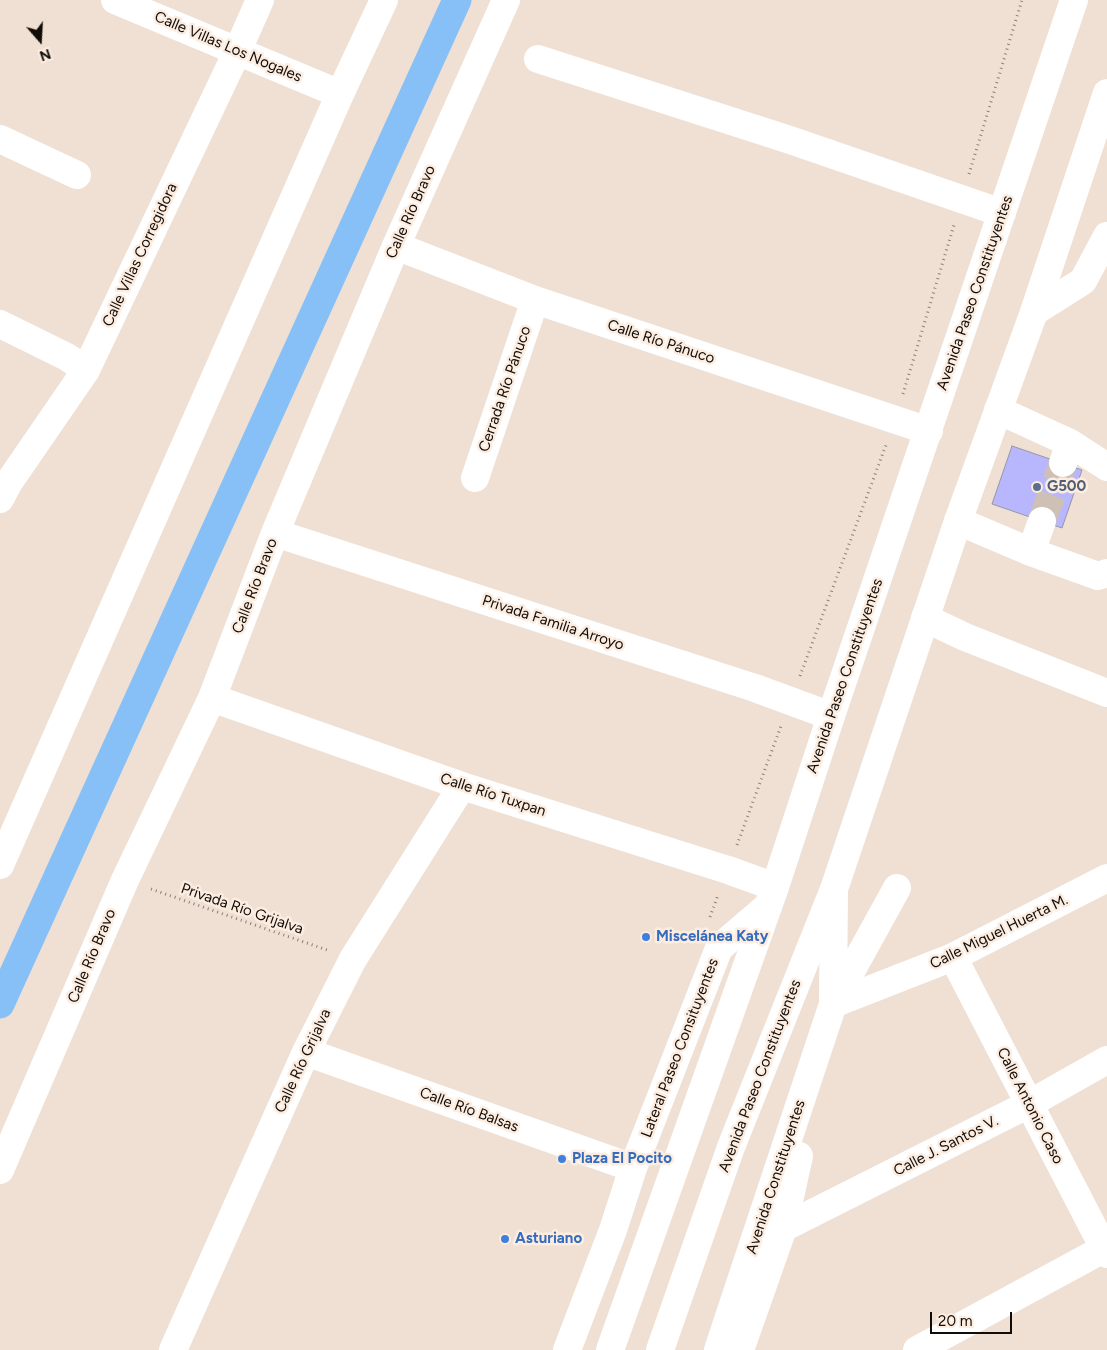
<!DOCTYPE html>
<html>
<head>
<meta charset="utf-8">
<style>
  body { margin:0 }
  #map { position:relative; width:1107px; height:1350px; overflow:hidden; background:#efe0d3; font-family:Figtree,sans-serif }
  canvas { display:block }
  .north { position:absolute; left:15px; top:15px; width:50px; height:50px; -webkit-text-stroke:4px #fcede0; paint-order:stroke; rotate:161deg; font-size:14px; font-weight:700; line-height:20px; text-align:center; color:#110c08 }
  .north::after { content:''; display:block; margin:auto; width:18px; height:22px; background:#110c08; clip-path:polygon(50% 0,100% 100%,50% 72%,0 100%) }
  .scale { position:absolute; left:930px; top:1312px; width:82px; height:22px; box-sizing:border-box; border:2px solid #110c08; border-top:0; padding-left:6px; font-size:15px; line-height:18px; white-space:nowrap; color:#110c08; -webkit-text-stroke:4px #fcede0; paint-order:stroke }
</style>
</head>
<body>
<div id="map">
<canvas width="1107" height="1350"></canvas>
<div class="north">N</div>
<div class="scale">20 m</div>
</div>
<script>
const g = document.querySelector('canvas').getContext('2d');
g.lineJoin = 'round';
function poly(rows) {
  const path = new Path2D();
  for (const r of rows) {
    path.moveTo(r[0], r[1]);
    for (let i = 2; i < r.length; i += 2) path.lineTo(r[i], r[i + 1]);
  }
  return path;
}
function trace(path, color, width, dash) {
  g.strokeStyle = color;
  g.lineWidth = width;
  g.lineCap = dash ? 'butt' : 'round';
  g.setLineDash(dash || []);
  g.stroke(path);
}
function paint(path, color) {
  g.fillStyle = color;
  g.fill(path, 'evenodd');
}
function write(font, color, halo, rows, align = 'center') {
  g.font = font + ' Figtree,sans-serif';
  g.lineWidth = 5;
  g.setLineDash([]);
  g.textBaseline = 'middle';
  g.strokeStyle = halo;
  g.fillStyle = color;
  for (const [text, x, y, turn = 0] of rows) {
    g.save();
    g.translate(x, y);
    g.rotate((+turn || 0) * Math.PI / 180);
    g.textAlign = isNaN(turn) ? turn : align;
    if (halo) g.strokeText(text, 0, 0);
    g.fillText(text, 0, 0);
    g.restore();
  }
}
const canal = poly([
  [0,1004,457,0]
]);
const building = poly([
  [1012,446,1082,470,1062,528,992,504,1012,446]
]);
const minorTunnel = poly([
  [1042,521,1063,463]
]);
const path = poly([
  [969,174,1022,0],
  [903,394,954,225],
  [800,676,886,445],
  [737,845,781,726],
  [151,889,327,950],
  [710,917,718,895]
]);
const minor = poly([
  [115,0,340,94],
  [538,59,790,140,1002,213],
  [0,139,77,175],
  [396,246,535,300,929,431],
  [1034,312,1083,281,1107,236],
  [0,324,67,357,86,370],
  [998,410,1070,443,1063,463],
  [1070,443,1107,467],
  [475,478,535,300],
  [0,499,9,482,86,370,237,52,260,0],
  [958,521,1031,552,1042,521],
  [275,533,755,688,831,716],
  [1031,552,1098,576,1107,573],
  [925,618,965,637,1107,693],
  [212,698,462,786,728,870,775,887],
  [0,865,340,94,384,0],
  [953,957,1107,1254],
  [833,1001,834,890],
  [833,1004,953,957,1107,878],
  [306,1052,633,1168],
  [0,1170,125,880,212,698,275,533,396,246,506,0],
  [783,1228,1029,1104,1107,1060],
  [173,1350,306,1052,353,959,462,786],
  [567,1350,613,1230,633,1168,719,948,768,906],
  [718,1350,833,1004,897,888],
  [740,1350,783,1228,799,1156],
  [917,1350,1107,1247]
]);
const highway = poly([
  [610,1350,775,887,831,716,1074,0],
  [660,1350,731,1147,834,889,958,521,1034,312,1107,93]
]);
const markers = [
  [1037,487,5,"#5c6f8a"],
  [646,937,5,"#3f7fe0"],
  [562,1159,5,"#3f7fe0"],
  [505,1239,5,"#3f7fe0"]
];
const streetNames = [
  ["Calle Villas Los Nogales",228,47,23],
  ["Calle Río Bravo",411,212,-66],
  ["Calle Villas Corregidora",140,255,-65],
  ["Avenida Paseo Constituyentes",975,293,-71],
  ["Calle Río Pánuco",661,342,18],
  ["Cerrada Río Pánuco",505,389,-71],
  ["Calle Río Bravo",255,586,-69],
  ["Privada Familia Arroyo",553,623,18],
  ["Avenida Paseo Constituyentes",845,676,-71],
  ["Calle Río Tuxpan",493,795,18],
  ["Privada Río Grijalva",242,909,19],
  ["Calle Miguel Huerta M.",999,932,-26],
  ["Calle Río Bravo",92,956,-67],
  ["Lateral Paseo Consituyentes",680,1048,-69],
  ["Calle Río Grijalva",303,1061,-65],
  ["Avenida Paseo Constituyentes",760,1076,-69],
  ["Calle Antonio Caso",1030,1106,63],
  ["Calle Río Balsas",469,1110,20],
  ["Calle J. Santos V.",946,1146,-27],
  ["Avenida Constituyentes",776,1177,-72]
];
const serviceNames = [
  ["G500",1047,487]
];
const shopNames = [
  ["Miscelánea Katy",656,937],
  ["Plaza El Pocito",572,1159],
  ["Asturiano",515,1239]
];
trace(canal, '#87c0f7', 29);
paint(building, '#b8b7fd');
trace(building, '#9696a6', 1);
trace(minorTunnel, '#cec0b5', 28, [28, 14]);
trace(path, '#8b8178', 3, [1, 4]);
trace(minor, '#fff', 28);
trace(highway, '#fff', 28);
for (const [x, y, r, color] of markers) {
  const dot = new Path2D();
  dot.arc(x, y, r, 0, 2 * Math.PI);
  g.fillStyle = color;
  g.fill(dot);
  trace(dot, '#fcede0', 2);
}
write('15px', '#110c08', '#fcede0', streetNames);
write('bold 15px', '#4e5e75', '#fcede0', serviceNames, 'left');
write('bold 15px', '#366cbe', '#fcede0', shopNames, 'left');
</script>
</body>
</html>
